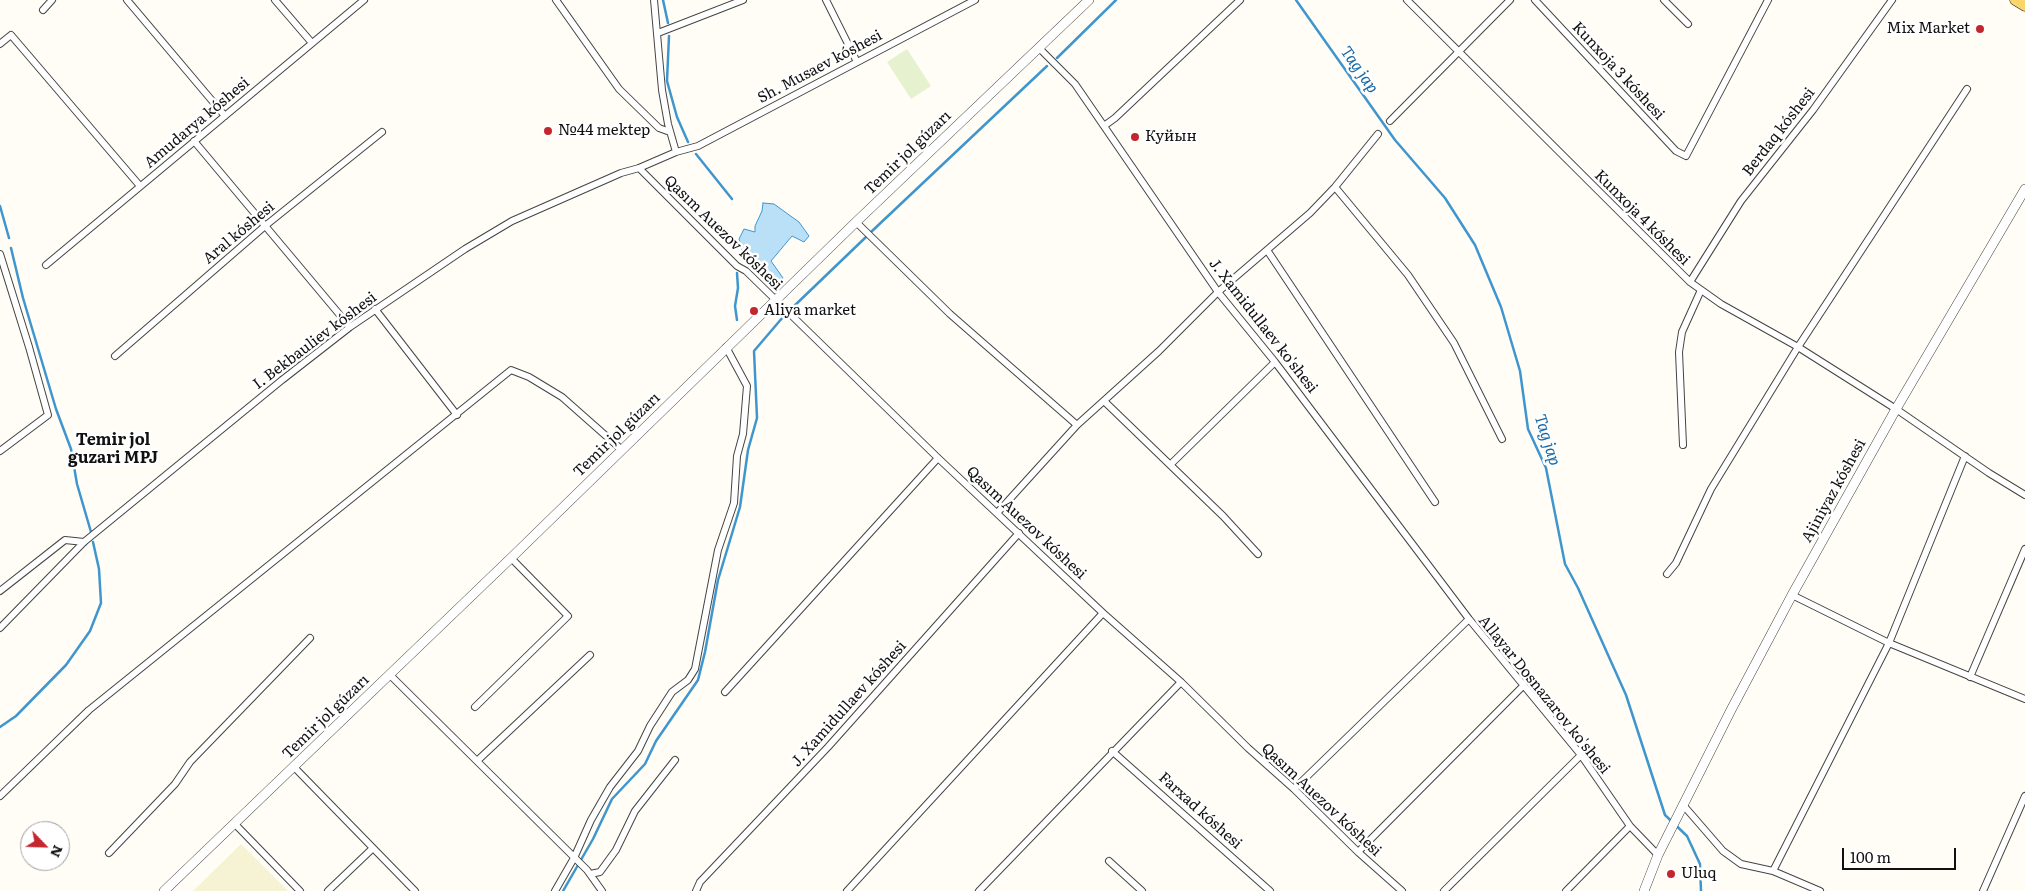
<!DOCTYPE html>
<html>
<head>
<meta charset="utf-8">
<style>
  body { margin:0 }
  #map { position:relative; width:2025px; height:891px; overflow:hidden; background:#fffdf5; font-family:Literata,serif }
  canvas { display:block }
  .north { position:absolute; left:20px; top:821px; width:50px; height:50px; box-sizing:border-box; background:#fff; border:1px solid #a0a0a0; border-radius:50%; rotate:114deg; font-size:14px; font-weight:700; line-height:20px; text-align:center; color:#111 }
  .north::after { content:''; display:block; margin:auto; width:18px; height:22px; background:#c4262e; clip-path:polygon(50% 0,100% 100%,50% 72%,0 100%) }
  .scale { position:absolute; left:1842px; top:848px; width:114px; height:22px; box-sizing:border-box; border:2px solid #111; border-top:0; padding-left:6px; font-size:15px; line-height:18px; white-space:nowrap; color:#111; -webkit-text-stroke:4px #fff; paint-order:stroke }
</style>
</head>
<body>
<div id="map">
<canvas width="2025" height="891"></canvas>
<div class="north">N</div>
<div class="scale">100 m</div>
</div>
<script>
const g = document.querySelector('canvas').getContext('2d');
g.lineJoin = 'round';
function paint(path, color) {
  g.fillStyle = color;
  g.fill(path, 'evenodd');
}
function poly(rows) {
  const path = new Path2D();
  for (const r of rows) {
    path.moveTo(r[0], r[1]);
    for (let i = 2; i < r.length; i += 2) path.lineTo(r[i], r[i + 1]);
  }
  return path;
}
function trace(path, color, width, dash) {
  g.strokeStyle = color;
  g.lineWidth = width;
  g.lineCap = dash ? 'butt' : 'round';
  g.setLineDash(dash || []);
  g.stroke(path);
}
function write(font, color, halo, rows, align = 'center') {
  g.font = font + ' Literata,serif';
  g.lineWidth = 5;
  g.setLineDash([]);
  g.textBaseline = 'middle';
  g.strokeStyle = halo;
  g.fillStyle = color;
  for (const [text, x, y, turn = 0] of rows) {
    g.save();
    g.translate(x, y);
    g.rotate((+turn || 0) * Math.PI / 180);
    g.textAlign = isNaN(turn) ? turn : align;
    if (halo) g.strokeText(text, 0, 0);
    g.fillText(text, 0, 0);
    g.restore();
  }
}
const farmland = poly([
  [241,844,288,891,193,891]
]);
const pitch = poly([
  [907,49,931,86,911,99,887,62]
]);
const water = poly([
  [763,203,774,204,792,217,799,222,809,236,804,242,792,236,771,261,783,278,779,284,770,282,759,273,753,257,742,251,739,239,744,229,755,232,755,226,762,211,763,203]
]);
const stream = poly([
  [663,0,668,23],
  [1296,0,1395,140,1445,198,1475,245,1501,307,1520,371,1528,429,1546,468,1565,564,1578,588,1626,695,1665,815,1687,836,1700,864,1701,891],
  [669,36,667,81,677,117,688,142],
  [1057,58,1116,0],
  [696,154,732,199],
  [0,206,9,238],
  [871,232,1047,66],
  [11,248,23,298,56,409,71,449,77,484,91,532],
  [737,273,738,288,735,306,737,320],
  [791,309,866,237],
  [0,727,16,716,66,665,90,631,101,603,99,569,93,542],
  [563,891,593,839,612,799,645,764,656,741,698,680,705,652,718,580,740,507,748,450,757,418,754,351,783,317]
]);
const minor = poly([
  [127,0,225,116],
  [275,0,312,43],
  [556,0,619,89,659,128,670,132],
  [654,0,662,90,668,124,676,152],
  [826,0,857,62],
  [1407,0,1690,282,1721,304,1798,347,1896,409,1989,473,2025,495],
  [1535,0,1676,151,1686,156,1768,0],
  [1664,0,1688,24],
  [43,10,52,0],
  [658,33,743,0],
  [0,44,11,35,140,186],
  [1039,48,1075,84,1218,292,1275,362,1469,619,1581,755,1630,826,1658,855],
  [1390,121,1510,0],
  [1104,126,1115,118,1240,0],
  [194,141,350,327],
  [639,168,737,266,746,271,938,458,1103,613,1181,682,1248,748,1294,789,1358,852,1402,891],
  [1335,187,1408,275,1454,343,1502,439],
  [856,222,950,314,1077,425],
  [1267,250,1435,502],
  [0,254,29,347,48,415,0,451],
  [46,265,364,0],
  [1690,282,1741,201,1813,110,1892,0],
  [375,309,457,415],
  [115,356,265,226,382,132],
  [1104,401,1223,516,1258,554],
  [1683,445,1679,352,1682,332,1701,290],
  [1171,464,1275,362],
  [998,512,1077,425,1159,351,1218,292,1310,213,1335,187,1378,134],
  [1667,574,1676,563,1711,489,1798,347,1967,89],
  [0,591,65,540,84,542],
  [1792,595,1889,643,2025,699],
  [0,628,84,542,282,380,350,327,465,249,512,221,621,173,639,168,676,152,698,146,975,0],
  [390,675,587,870,602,891],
  [1970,677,2025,549],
  [725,692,938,458],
  [475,707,568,616,511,558],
  [1112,751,1270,891],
  [477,761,590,655],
  [294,767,415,891],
  [1294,789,1469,619],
  [0,796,89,710,511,370,529,377,562,397,622,450],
  [1684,806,1723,851,1741,864,1773,871,1820,891],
  [234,823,300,891],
  [1358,852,1523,686],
  [109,853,175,784,190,762,310,638],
  [1109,861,1142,891],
  [1773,871,1889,643,1965,456],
  [590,874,600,872,616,850,635,811,675,760],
  [328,891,373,848],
  [555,891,574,858,591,820,610,787,638,751,650,726,672,692,688,680,695,669,718,550,734,503,737,456,743,434,747,386,726,347],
  [696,891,700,882,828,747,1019,533],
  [847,891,1103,613],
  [979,891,1181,682],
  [1444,891,1581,755],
  [1566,891,1630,826],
  [1983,891,2025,796]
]);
const tertiary = poly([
  [164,891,511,558,856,222,1089,0],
  [1644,891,1658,855,1731,710,1792,595,1896,409,2025,189]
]);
const primary = poly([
  [2015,0,2025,6]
]);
const markers = [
  [1980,29,5,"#c4262e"],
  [548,131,5,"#c4262e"],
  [1135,137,5,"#c4262e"],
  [754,311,5,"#c4262e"],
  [1671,874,5,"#c4262e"]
];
const poiNames = [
  ["Mix Market",1970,29,"right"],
  ["№44 mektep",558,131],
  ["Куйын",1145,137],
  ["Aliya market",764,311],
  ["Uluq",1681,874]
];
const streetNames = [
  ["Sh. Musaev kóshesi",820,67,-28],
  ["Kunxoja 3 kóshesi",1618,71,47],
  ["Amudarya kóshesi",197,123,-40],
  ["Berdaq kóshesi",1779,132,-52],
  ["Temir jol gúzarı",908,153,-44],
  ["Kunxoja 4 kóshesi",1642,218,45],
  ["Aral kóshesi",239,233,-40],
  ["Qasım Auezov kóshesi",723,233,44],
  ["J. Xamidullaev ko'shesi",1263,326,52],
  ["I. Bekbauliev kóshesi",315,341,-37],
  ["Temir jol gúzarı",617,435,-44],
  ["Ajiniyaz kóshesi",1834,491,-61],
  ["Qasım Auezov kóshesi",1026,523,43],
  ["Allayar Dosnazarov ko'shesi",1544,695,51],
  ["J. Xamidullaev kóshesi",849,704,-48],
  ["Temir jol gúzarı",326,717,-44],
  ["Qasım Auezov kóshesi",1321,800,43],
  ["Farxad kóshesi",1200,811,42]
];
const waterNames = [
  ["Tag jap",1359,70,55],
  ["Tag jap",1547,440,72]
];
const neighbourhoodNames = [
  ["Temir jol",113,440],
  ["guzari MPJ",113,458]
];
paint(farmland, '#f6f3d4');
paint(pitch, '#e6f2cf');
paint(water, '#b9e0f7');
trace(water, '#3f96cf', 1);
trace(stream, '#3f96cf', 2.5);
trace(minor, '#444', 8);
trace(tertiary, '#444', 10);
trace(primary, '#222', 11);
trace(minor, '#fff', 6);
trace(tertiary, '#fff', 9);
trace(primary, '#f9d66b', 10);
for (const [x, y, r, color] of markers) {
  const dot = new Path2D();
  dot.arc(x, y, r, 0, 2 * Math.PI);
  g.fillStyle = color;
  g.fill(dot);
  trace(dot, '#fff', 2);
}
write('15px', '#111', '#fff', poiNames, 'left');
write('15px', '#111', '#fff', streetNames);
write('italic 16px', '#1768a6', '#fff', waterNames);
write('bold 16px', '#111', '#fff', neighbourhoodNames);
</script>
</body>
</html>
